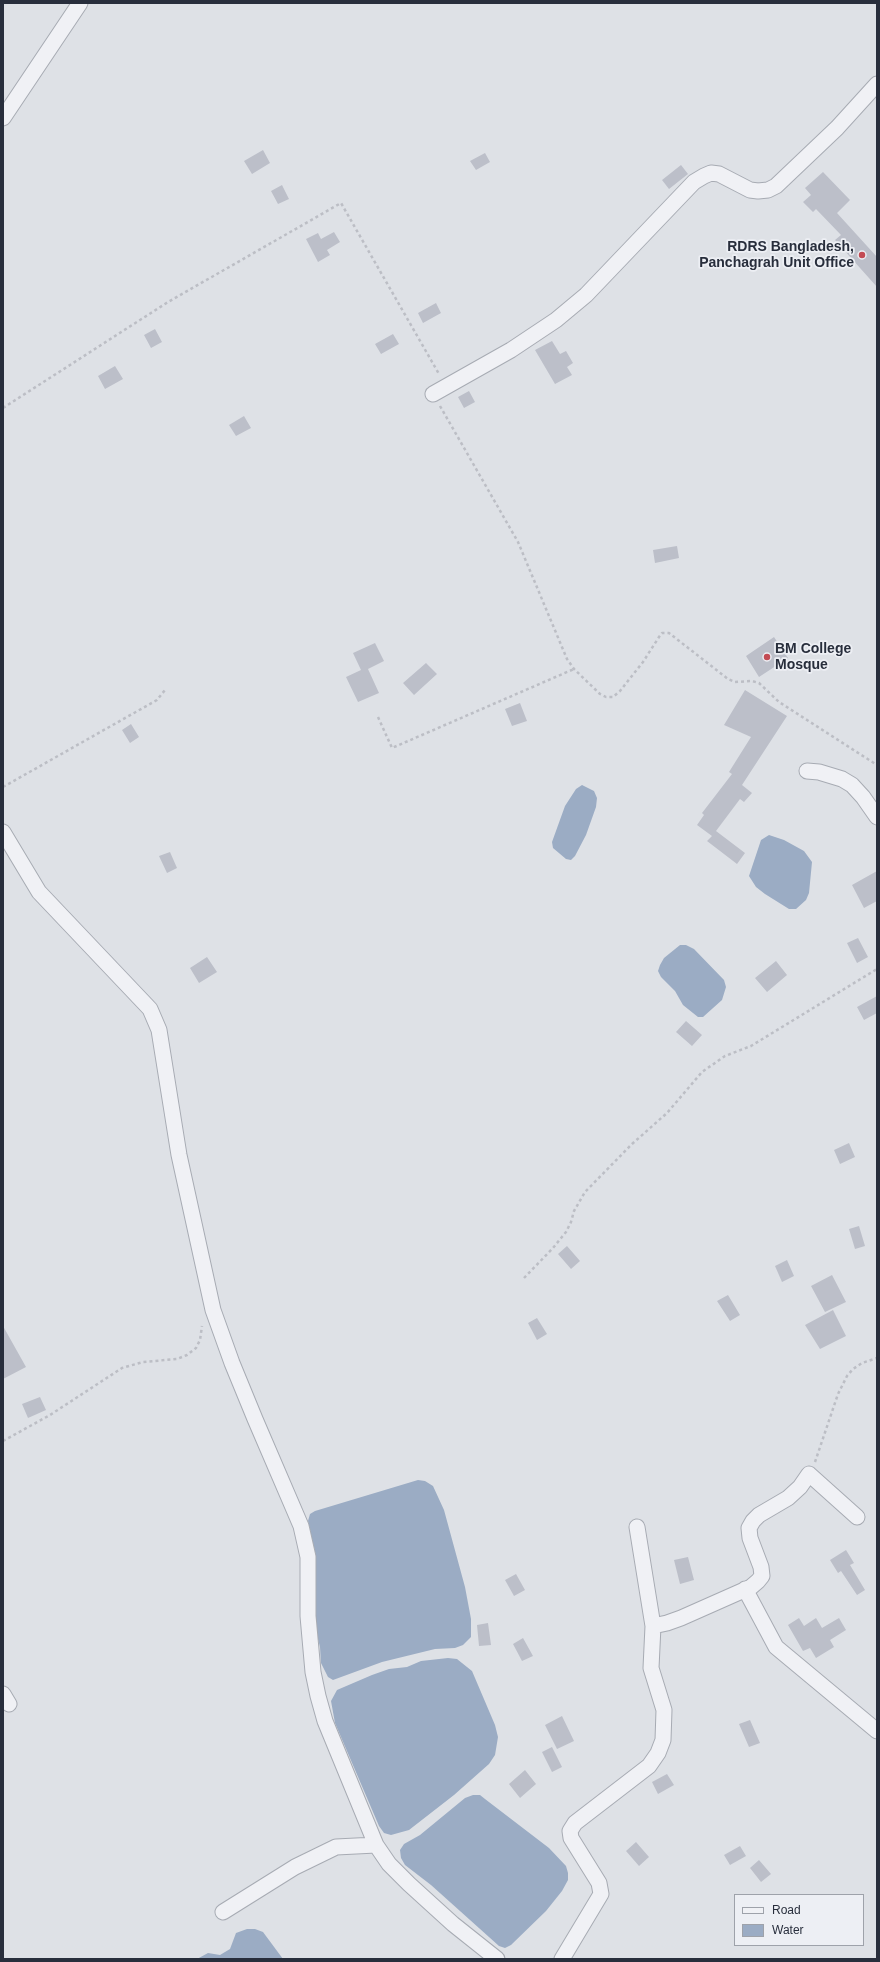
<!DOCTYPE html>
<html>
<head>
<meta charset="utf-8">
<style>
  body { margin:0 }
  #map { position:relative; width:880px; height:1962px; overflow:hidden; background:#dee1e6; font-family:Arial,sans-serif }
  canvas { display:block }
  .frame { position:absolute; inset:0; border:4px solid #282e3c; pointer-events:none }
  .legend { position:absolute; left:734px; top:1894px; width:130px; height:52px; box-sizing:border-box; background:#edeff4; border:1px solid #9ea2aa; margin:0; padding:5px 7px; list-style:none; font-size:12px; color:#282e3c }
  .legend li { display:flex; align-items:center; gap:8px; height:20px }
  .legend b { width:20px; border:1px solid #9ea2aa }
</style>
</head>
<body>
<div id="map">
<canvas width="880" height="1962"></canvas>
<div class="frame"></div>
<ul class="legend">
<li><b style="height:5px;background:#f0f1f5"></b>Road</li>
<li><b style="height:11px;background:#9bacc4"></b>Water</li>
</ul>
</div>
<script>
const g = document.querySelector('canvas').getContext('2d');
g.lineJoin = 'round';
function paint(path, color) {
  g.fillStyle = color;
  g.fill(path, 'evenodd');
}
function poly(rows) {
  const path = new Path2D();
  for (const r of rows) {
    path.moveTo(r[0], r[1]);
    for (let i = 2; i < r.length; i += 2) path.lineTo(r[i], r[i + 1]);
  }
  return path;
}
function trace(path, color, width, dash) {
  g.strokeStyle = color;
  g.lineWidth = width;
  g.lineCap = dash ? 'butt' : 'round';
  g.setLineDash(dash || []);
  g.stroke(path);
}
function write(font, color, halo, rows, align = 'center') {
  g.font = font + ' Arial,sans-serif';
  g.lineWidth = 3.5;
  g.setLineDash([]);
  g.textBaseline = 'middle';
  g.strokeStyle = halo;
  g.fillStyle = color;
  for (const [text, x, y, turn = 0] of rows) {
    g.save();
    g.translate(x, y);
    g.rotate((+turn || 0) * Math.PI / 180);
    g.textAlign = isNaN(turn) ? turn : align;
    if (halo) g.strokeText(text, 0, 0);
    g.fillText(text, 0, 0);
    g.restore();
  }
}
const water = poly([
  [582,785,594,791,597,798,596,807,586,835,575,856,571,860,566,859,553,848,552,842,565,806,576,789],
  [769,835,784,840,804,851,812,862,809,893,806,900,796,909,789,909,765,894,756,887,749,876,761,840],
  [680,945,686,945,694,949,724,980,726,987,722,1000,703,1017,698,1017,683,1005,675,991,661,977,658,971,660,965,664,958],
  [418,1480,425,1481,433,1486,444,1510,465,1587,471,1619,471,1637,463,1645,455,1648,435,1649,382,1662,333,1680,328,1677,321,1663,320,1647,316,1631,314,1612,316,1556,308,1521,310,1514,315,1511],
  [448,1658,457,1659,472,1671,495,1725,498,1737,495,1755,489,1764,454,1795,409,1830,391,1835,384,1833,379,1826,335,1723,331,1701,337,1690,372,1675,389,1669,407,1667,421,1661],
  [473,1795,480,1795,485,1799,549,1848,566,1866,568,1873,568,1880,562,1891,546,1911,511,1945,505,1948,499,1946,431,1885,405,1865,401,1858,400,1850,404,1844,420,1835,465,1798],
  [247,1929,255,1929,263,1932,283,1959,197,1959,208,1953,220,1955,230,1949,236,1933]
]);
const building = poly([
  [263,150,270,163,252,174,244,161],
  [485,153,490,162,476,170,470,161],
  [681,165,688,174,669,189,662,180],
  [823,172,850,200,837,213,877,257,877,287,835,240,841,235,816,209,813,212,803,202,811,195,805,188],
  [282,185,289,199,278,204,271,191],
  [334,232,340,242,327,250,330,255,318,262,306,239,318,233,321,239],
  [436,303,441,313,423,323,418,313],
  [155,329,162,342,151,348,144,335],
  [393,334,399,344,381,354,375,344],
  [552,341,560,354,566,351,573,363,567,367,572,375,555,384,535,350],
  [115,366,123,379,105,389,98,376],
  [469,391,475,402,464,408,458,397],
  [244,416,251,428,236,436,229,425],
  [677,546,679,558,655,563,653,550],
  [774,637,788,658,759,677,746,656],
  [375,643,384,661,368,669,379,693,358,702,346,677,361,670,353,653],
  [426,663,437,674,414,695,403,683],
  [745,690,787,716,742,785,752,793,744,802,740,799,716,831,745,853,737,864,707,841,712,836,697,825,704,815,702,813,732,774,729,772,751,737,724,725],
  [520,703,527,721,512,726,505,709],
  [131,724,139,737,130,743,122,730],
  [170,852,177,868,167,873,159,856],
  [877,871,877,901,864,908,852,885],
  [858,938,868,957,857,963,847,943],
  [207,957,217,972,199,983,190,968],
  [776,961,787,975,767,992,755,978],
  [877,996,877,1013,864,1020,857,1007],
  [686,1021,702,1035,692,1046,676,1032],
  [849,1143,855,1157,840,1164,834,1150],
  [859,1226,865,1246,855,1249,849,1229],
  [567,1246,580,1261,571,1269,558,1254],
  [787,1260,794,1276,782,1282,775,1266],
  [832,1275,846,1302,825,1312,811,1286],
  [728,1295,740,1315,730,1321,717,1301],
  [833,1310,846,1336,820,1349,805,1325],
  [537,1318,547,1334,537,1340,528,1323],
  [3,1326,26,1367,3,1379],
  [40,1397,46,1410,28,1418,22,1404],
  [846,1550,854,1563,850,1565,865,1590,857,1595,841,1571,838,1573,830,1560],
  [688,1557,694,1580,680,1584,674,1560],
  [516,1574,525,1590,514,1596,505,1580],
  [799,1618,804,1626,816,1618,822,1628,839,1618,846,1630,830,1640,834,1647,816,1658,810,1648,803,1651,788,1625],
  [488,1623,491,1645,479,1646,477,1625],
  [523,1638,533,1656,522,1661,513,1644],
  [562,1716,574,1741,557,1749,545,1725],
  [750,1720,760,1743,749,1747,739,1724],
  [552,1747,562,1767,552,1772,542,1752],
  [525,1770,536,1784,520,1798,509,1784],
  [667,1774,674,1785,658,1794,652,1782],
  [636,1842,649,1857,639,1866,626,1851],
  [740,1846,746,1856,730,1865,724,1855],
  [759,1860,771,1874,761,1882,750,1868]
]);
const path = poly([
  [440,406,518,542,567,659,574,669,600,694,606,697,613,697,620,691,643,662,659,637,662,633,669,633,728,679,735,682,752,681,759,683,779,702,877,765],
  [3,408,168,302,341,203,439,374],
  [378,717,392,748,574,669],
  [3,787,157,700,165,690],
  [524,1278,553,1248,566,1232,571,1222,574,1211,585,1192,632,1144,667,1113,702,1072,725,1056,751,1046,877,969],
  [3,1441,50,1415,122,1368,143,1362,177,1359,187,1355,196,1348,200,1340,202,1326],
  [815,1462,838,1394,847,1376,853,1369,862,1363,877,1358]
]);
const minor = poly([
  [3,118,80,3],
  [433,394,511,350,556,320,586,295,694,182,704,176,711,173,719,174,750,190,758,191,768,190,776,186,837,128,877,84],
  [807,771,819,772,842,779,852,785,863,797,877,817],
  [3,832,39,892,150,1009,159,1030,179,1155,213,1310,232,1363,255,1419,301,1526,308,1557,308,1616,313,1672,318,1696,325,1721,376,1845,389,1864,409,1884,453,1924,497,1959],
  [745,1589,776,1647,877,1731],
  [653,1626,667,1623,681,1618,751,1587,758,1581,762,1576,761,1567,750,1538,749,1528,753,1521,759,1515,788,1498,800,1487,809,1474,857,1517],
  [3,1694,9,1704],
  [223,1912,295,1867,336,1847,376,1845],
  [562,1959,601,1894,599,1883,571,1838,570,1831,575,1823,649,1766,658,1753,663,1740,664,1710,651,1668,653,1626,637,1527]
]);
const markers = [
  [862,255,4,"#c34b54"],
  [767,657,4,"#c34b54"]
];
const poiNames = [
  ["RDRS Bangladesh,",854,247],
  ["Panchagrah Unit Office",854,263],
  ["BM College",775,649,"left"],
  ["Mosque",775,665,"left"]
];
paint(water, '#9bacc4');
paint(building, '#bcbfc9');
trace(minor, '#a7abb3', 17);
trace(path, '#bcbec5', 2.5, [3, 3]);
trace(minor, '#f0f1f5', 15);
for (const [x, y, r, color] of markers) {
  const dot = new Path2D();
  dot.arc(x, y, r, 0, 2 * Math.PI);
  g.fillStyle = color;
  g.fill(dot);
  trace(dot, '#edeff4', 1.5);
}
write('bold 14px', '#282e3c', '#edeff4', poiNames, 'right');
</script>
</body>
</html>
